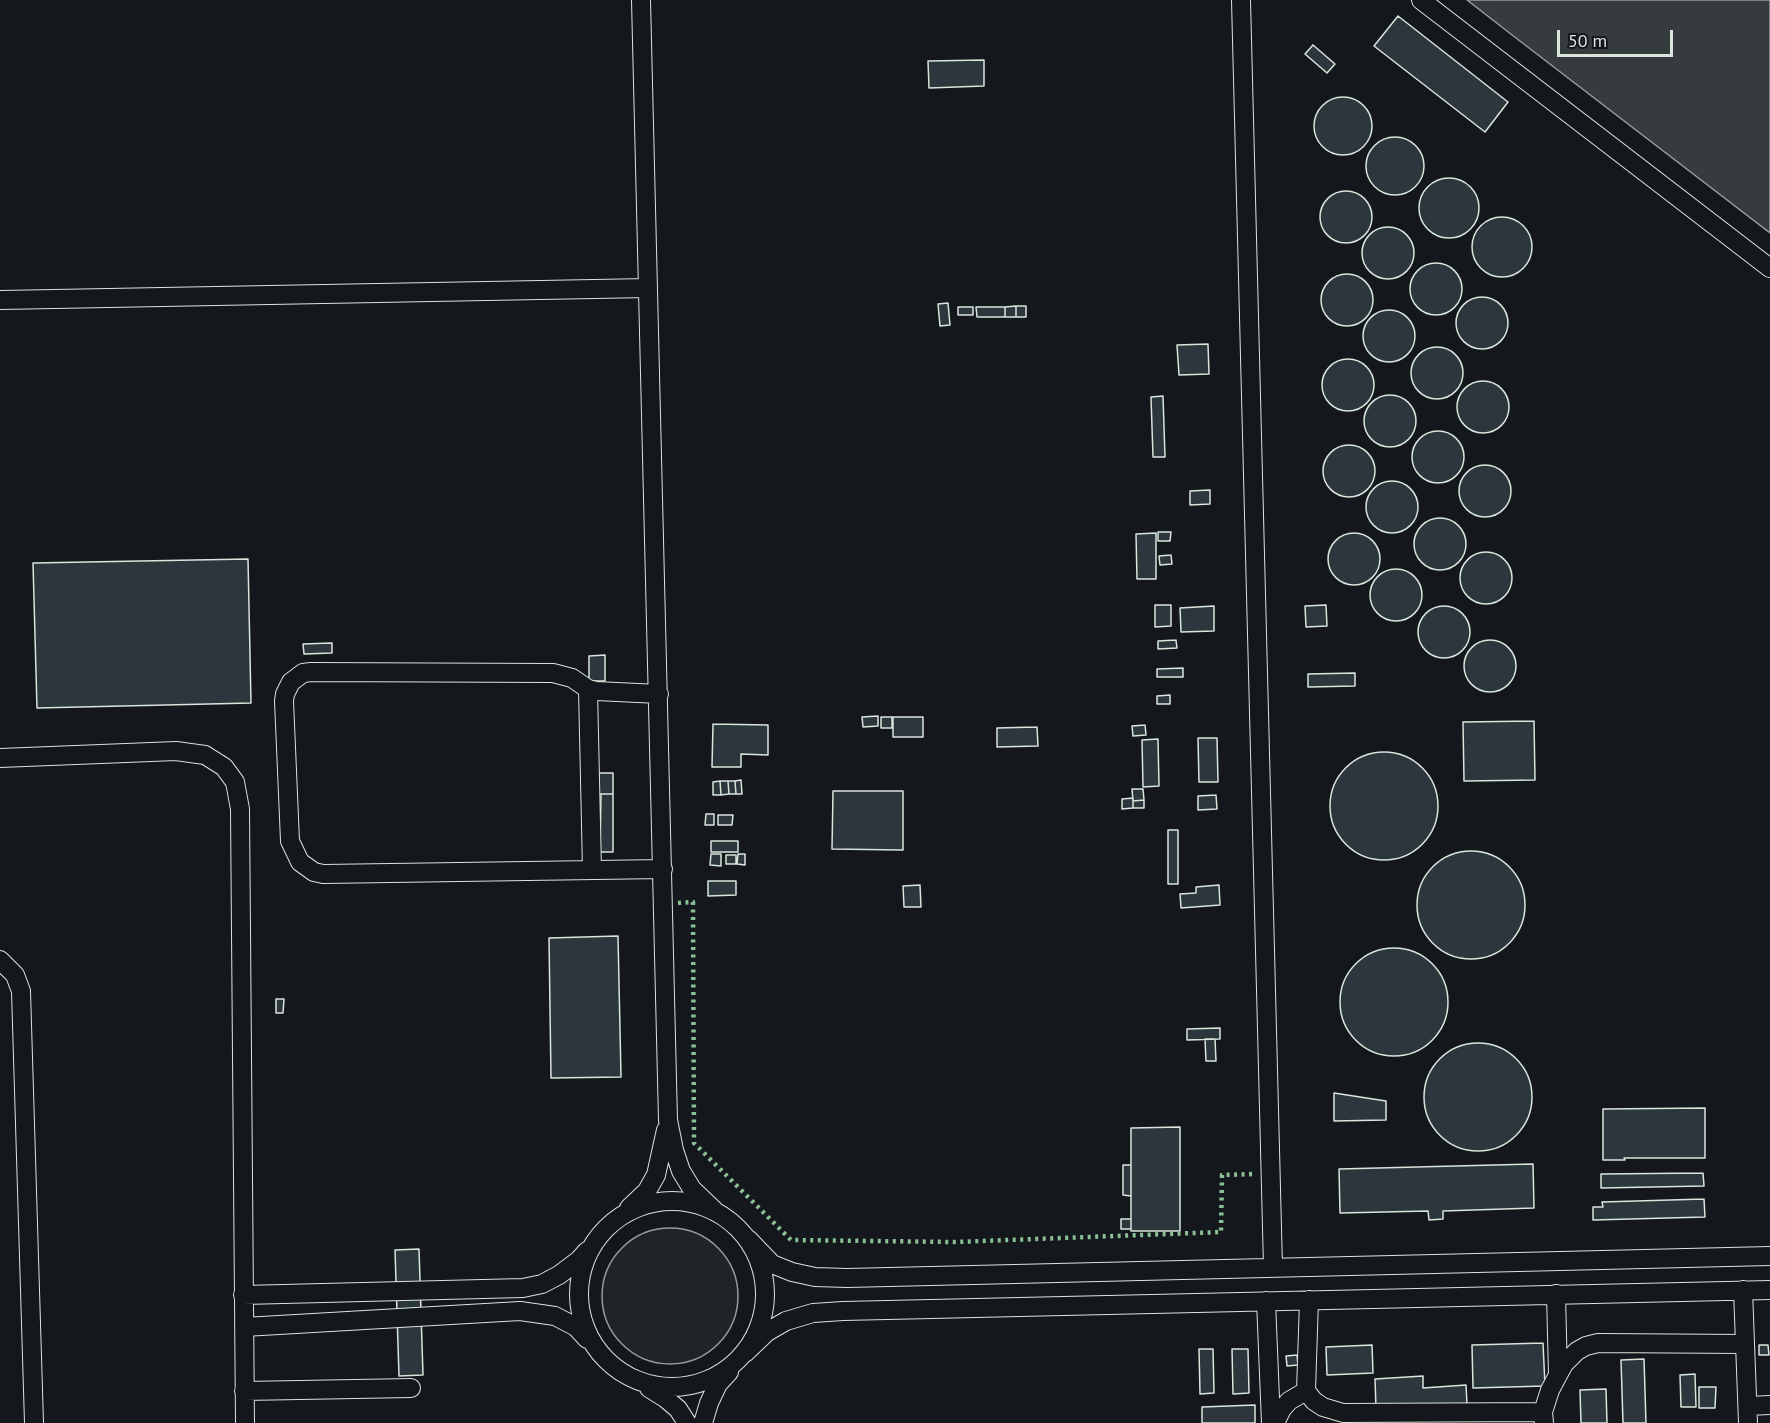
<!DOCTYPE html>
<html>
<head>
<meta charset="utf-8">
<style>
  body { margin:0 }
  #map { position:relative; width:1770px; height:1423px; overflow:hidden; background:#14181c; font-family:"PT Sans",sans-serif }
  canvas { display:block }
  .scale { position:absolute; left:1557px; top:30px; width:116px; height:27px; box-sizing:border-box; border:3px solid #d8e6dc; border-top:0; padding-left:8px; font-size:18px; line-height:21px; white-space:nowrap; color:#d8e6dc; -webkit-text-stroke:4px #14181c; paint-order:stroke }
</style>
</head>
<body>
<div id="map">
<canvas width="1770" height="1423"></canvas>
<div class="scale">50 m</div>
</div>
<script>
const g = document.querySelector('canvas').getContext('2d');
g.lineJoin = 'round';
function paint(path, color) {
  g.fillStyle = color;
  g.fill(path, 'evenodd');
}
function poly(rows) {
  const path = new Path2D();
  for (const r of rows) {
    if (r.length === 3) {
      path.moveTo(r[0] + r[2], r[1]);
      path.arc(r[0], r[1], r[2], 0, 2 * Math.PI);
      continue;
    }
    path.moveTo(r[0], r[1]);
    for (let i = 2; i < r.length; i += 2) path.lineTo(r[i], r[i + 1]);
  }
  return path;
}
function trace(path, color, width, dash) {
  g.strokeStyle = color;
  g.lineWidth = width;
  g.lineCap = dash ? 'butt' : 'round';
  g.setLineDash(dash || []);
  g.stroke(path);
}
const green = poly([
  [670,1296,68]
]);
const water = poly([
  [1467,0,1770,0,1770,233,1516,38,1467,0]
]);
const building = poly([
  [1398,16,1508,102,1485,132,1374,46,1398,16],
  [1313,45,1335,64,1327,73,1305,54,1313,45],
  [984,60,984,86,929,88,928,61,984,60],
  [1343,126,29],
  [1395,166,29],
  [1449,208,30],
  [1346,217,26],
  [1502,247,30],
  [1388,253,26],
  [1436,289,26],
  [1347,300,26],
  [1482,323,26],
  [948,303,950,325,940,326,938,304,948,303],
  [1016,306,1026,306,1026,317,1016,317,1016,306],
  [1016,306,1016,317,1005,317,1005,307,1016,306],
  [958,307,973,307,973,315,958,315,958,307],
  [976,307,1005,307,1005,317,977,317,976,307],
  [1389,336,26],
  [1208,344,1209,374,1179,375,1177,345,1208,344],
  [1437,373,26],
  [1348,385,26],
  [1483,407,26],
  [1390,421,26],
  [1163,396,1165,457,1153,457,1151,397,1163,396],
  [1438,457,26],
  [1349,471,26],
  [1485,491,26],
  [1392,507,26],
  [1210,490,1210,504,1190,505,1190,491,1210,490],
  [1440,544,26],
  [1158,532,1171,532,1170,541,1158,541,1158,532],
  [1156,533,1156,579,1137,579,1136,534,1156,533],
  [1354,559,26],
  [1486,578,26],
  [1171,555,1172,564,1160,565,1159,556,1171,555],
  [248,559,251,703,37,708,33,563,248,559],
  [1396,595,26],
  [1155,605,1171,605,1171,626,1155,627,1155,605],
  [1326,605,1327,626,1306,627,1305,606,1326,605],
  [1214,606,1214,631,1181,632,1180,608,1214,606],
  [1444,632,26],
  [1176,640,1177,648,1158,649,1158,641,1176,640],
  [1490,666,26],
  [332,643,332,653,304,654,303,644,332,643],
  [605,655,605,681,589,681,589,656,605,655],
  [1183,668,1183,677,1157,677,1157,669,1183,668],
  [1355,673,1355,686,1308,687,1308,674,1355,673],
  [1170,695,1170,704,1157,704,1157,696,1170,695],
  [878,716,878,726,863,727,862,717,878,716],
  [881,717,892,717,892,728,881,728,881,717],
  [893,717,923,717,923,737,893,737,893,717],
  [1534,721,1535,780,1464,781,1463,722,1534,721],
  [713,724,768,725,768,755,741,754,741,767,712,767,713,724],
  [1145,725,1146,735,1133,736,1132,726,1145,725],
  [1037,727,1038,746,997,747,997,728,1037,727],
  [1198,738,1217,738,1218,782,1199,782,1198,738],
  [1158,739,1159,786,1143,787,1142,740,1158,739],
  [1384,806,54],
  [596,773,613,773,613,794,596,794,596,773],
  [741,780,742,794,736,794,735,781,741,780],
  [720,781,728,781,729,794,721,795,720,781],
  [720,781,721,795,713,795,713,782,720,781],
  [728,781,735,781,736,794,729,794,728,781],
  [1132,789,1143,789,1144,800,1133,801,1132,789],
  [833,791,903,791,903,850,832,849,833,791],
  [601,794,613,794,613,852,600,852,601,794],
  [1216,795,1217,809,1198,810,1198,796,1216,795],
  [1133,798,1133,808,1122,809,1122,799,1133,798],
  [1144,800,1144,808,1133,808,1133,801,1144,800],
  [706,814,714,814,714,825,705,825,706,814],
  [718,815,733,815,732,825,718,825,718,815],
  [1168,830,1178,830,1178,884,1168,884,1168,830],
  [711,841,738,841,738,852,711,852,711,841],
  [1471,905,54],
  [711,854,721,854,721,866,710,865,711,854],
  [738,854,745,854,745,865,737,864,738,854],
  [726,855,736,855,736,864,726,864,726,855],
  [708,881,736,881,736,895,708,896,708,881],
  [920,885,921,907,904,907,903,886,920,885],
  [1219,885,1220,905,1181,908,1180,894,1196,893,1196,887,1219,885],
  [618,936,621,1077,551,1078,549,938,618,936],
  [1394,1002,54],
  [276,999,284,999,283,1013,276,1013,276,999],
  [1220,1028,1220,1039,1187,1040,1187,1029,1220,1028],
  [1205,1039,1215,1039,1216,1061,1206,1061,1205,1039],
  [1478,1097,54],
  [1334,1093,1386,1101,1386,1120,1334,1121,1334,1093],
  [1705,1108,1705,1158,1624,1158,1625,1160,1603,1160,1603,1109,1705,1108],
  [1180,1127,1180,1231,1131,1231,1131,1128,1180,1127],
  [1533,1164,1534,1208,1443,1211,1443,1219,1429,1220,1428,1211,1340,1213,1339,1169,1533,1164],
  [1123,1165,1131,1165,1131,1196,1123,1195,1123,1165],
  [1703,1173,1704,1186,1601,1188,1601,1174,1703,1173],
  [1704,1199,1705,1217,1593,1220,1593,1207,1603,1207,1602,1202,1704,1199],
  [1121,1219,1131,1219,1131,1229,1121,1229,1121,1219],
  [419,1249,423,1375,399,1376,395,1250,419,1249],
  [1543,1343,1545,1386,1473,1388,1472,1345,1543,1343],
  [1372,1345,1373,1373,1327,1375,1326,1347,1372,1345],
  [1759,1345,1768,1345,1769,1355,1759,1355,1759,1345],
  [1199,1349,1213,1349,1214,1393,1200,1394,1199,1349],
  [1232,1349,1248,1349,1249,1393,1233,1394,1232,1349],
  [1297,1355,1298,1365,1287,1366,1286,1356,1297,1355],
  [1644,1359,1646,1423,1623,1423,1621,1360,1644,1359],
  [1695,1374,1696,1407,1681,1407,1680,1375,1695,1374],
  [1423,1376,1423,1388,1466,1385,1467,1404,1376,1409,1375,1379,1423,1376],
  [1699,1387,1716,1387,1715,1408,1699,1408,1699,1387],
  [1606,1389,1607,1423,1581,1423,1580,1390,1606,1389],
  [1255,1405,1255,1423,1202,1423,1202,1407,1255,1405]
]);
const minor = poly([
  [641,0,668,1120,674,1150,681,1171,692,1189,714,1210],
  [1241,0,1273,1267],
  [1421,0,1770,268],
  [0,300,648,288],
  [588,689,592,870],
  [659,694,596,691,588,689,572,678,553,673,311,672,303,673,291,682,285,694,284,701,290,841,300,862,314,872,323,874,663,869],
  [0,758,176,751,205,755,224,767,235,782,240,809,245,1423],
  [0,960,15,975,21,991,34,1423],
  [672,1294,93],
  [629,1208,647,1191,656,1175,666,1130],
  [748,1239,772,1264,792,1272,815,1277,847,1278,1770,1256],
  [1743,1290,1748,1423],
  [243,1295,523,1288,542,1284,559,1275,579,1260,587,1251],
  [1309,1300,1306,1391,1314,1401,1323,1407,1343,1413,1543,1412],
  [1266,1301,1271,1423],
  [244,1327,520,1311,555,1316,576,1327,587,1339],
  [745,1353,767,1332,786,1321,813,1313,843,1311,1770,1290],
  [1558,1375,1564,1364,1577,1351,1586,1346,1598,1343,1745,1344],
  [649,1388,665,1398,678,1409,687,1423],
  [244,1391,411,1388],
  [1748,1406,1770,1405],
  [703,1423,709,1403,718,1384,729,1372],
  [1275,1423,1282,1409,1289,1401,1306,1391],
  [1544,1423,1543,1412,1550,1390,1558,1375,1556,1294]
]);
const hedge = poly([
  [678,903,693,902,694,1143,791,1240,955,1242,1221,1232,1222,1175,1256,1174]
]);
paint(green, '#202428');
trace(green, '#939e99', 1.5);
paint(water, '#363b3e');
trace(water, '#939e99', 1.5);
paint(building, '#2c363c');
trace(building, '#d8e6dc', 1.5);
trace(minor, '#d8e6dc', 20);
trace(minor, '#14181c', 18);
trace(hedge, '#8ac095', 4.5, [3, 4.5]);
</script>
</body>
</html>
